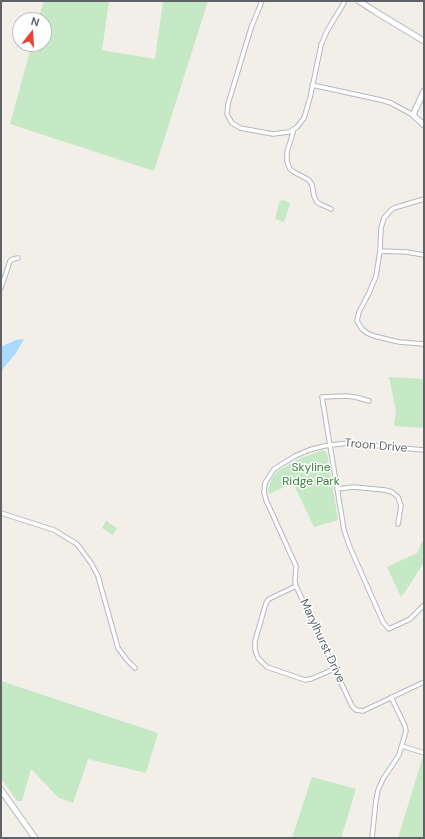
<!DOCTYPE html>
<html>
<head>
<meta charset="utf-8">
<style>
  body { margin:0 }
  #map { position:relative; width:425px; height:839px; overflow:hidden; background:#f1efe8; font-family:"DM Sans",sans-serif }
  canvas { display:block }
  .frame { position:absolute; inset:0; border:2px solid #5f6368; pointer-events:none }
  .north { position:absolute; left:12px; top:12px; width:40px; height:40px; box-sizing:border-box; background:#fff; border:1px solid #bfc1c3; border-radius:50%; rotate:17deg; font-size:11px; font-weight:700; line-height:16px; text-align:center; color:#5f6368 }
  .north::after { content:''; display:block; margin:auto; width:14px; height:18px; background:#ea4335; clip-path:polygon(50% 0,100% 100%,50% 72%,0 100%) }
</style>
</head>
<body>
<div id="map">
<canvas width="425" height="839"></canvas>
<div class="frame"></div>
<div class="north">N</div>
</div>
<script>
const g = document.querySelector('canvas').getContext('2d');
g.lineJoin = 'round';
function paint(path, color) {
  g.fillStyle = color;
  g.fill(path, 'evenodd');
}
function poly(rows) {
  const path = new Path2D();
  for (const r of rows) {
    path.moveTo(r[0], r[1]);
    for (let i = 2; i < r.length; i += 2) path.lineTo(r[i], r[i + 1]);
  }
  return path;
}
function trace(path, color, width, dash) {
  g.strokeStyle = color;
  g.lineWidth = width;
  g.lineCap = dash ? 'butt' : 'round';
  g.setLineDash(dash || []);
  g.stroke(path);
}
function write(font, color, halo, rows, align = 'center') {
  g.font = font + ' "DM Sans",sans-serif';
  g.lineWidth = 3;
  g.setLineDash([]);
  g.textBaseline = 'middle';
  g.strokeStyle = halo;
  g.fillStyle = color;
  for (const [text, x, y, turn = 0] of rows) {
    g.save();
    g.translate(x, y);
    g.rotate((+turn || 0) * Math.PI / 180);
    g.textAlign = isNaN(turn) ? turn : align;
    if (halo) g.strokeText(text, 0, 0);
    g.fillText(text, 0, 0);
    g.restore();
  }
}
const green = poly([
  [44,1,109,1,102,50,155,59,163,1,208,1,154,171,10,124,32,44,44,44,44,20,38,20],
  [282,200,289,202,290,204,284,222,275,219,280,201],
  [389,377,424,379,424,428,394,426,396,411],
  [323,450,327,453,338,520,314,527,293,483,269,494,268,490,272,478,278,471,301,458],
  [106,521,117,528,113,535,102,528],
  [424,538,424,562,407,589,401,597,387,567,417,553],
  [1,681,158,733,146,773,88,759,73,803,59,798,31,769,22,801,17,801,1,778],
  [423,756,424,756,424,838,398,838],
  [312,777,356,789,341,838,292,838]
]);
const water = poly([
  [24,339,16,353,1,371,1,347,16,340]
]);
const street = poly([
  [262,1,251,28,228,104,227,114,232,123,240,128,273,134,289,132,297,127,304,118,310,98,321,45,327,31,345,1],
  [312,85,381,100,391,103,413,115],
  [294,129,287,152,287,162,290,169,294,172,309,180,312,185,314,196,317,202,320,204,331,209],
  [424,199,394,208,390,211,384,218,381,228,380,251,376,276,369,293,359,312,357,321,362,329,367,333,374,336,399,342,424,344],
  [380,251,407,252,424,255],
  [1,288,10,261,13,259,18,258],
  [369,401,355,397,345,396,322,397,344,530,349,545,383,622,389,629,410,619,424,605],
  [424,450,348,443,324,446,309,450,295,456,274,469,265,483,264,492,266,500,296,566,295,581,296,586,352,706,356,710,363,711,424,682],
  [337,489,353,487,385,490,392,492,398,497,401,506,398,524],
  [1,513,54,530,77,544,91,563,98,576,118,648,127,660,135,668],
  [296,586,269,599,266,603,255,641,255,650,258,658,267,667,305,680,311,679,334,669],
  [402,746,424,753],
  [372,838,376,800,378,790,383,779,399,755,406,731,405,726,391,697]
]);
const secondary = poly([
  [359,1,376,12,424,41],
  [424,91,413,115,424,125],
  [1,790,35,838]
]);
const streetNames = [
  ["Troon Drive",376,446,5],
  ["Marylhurst Drive",322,641,65]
];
const parkNames = [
  ["Skyline",311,468],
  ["Ridge Park",311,482]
];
paint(green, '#c5e8c5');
paint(water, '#aadaff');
trace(street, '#b5b8bc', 5.5);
trace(secondary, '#b6babf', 7);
trace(street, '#fff', 3.5);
trace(secondary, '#fff', 5);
write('12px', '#5f6368', '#fff', streetNames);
write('12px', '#348238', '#fff', parkNames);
</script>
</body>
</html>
